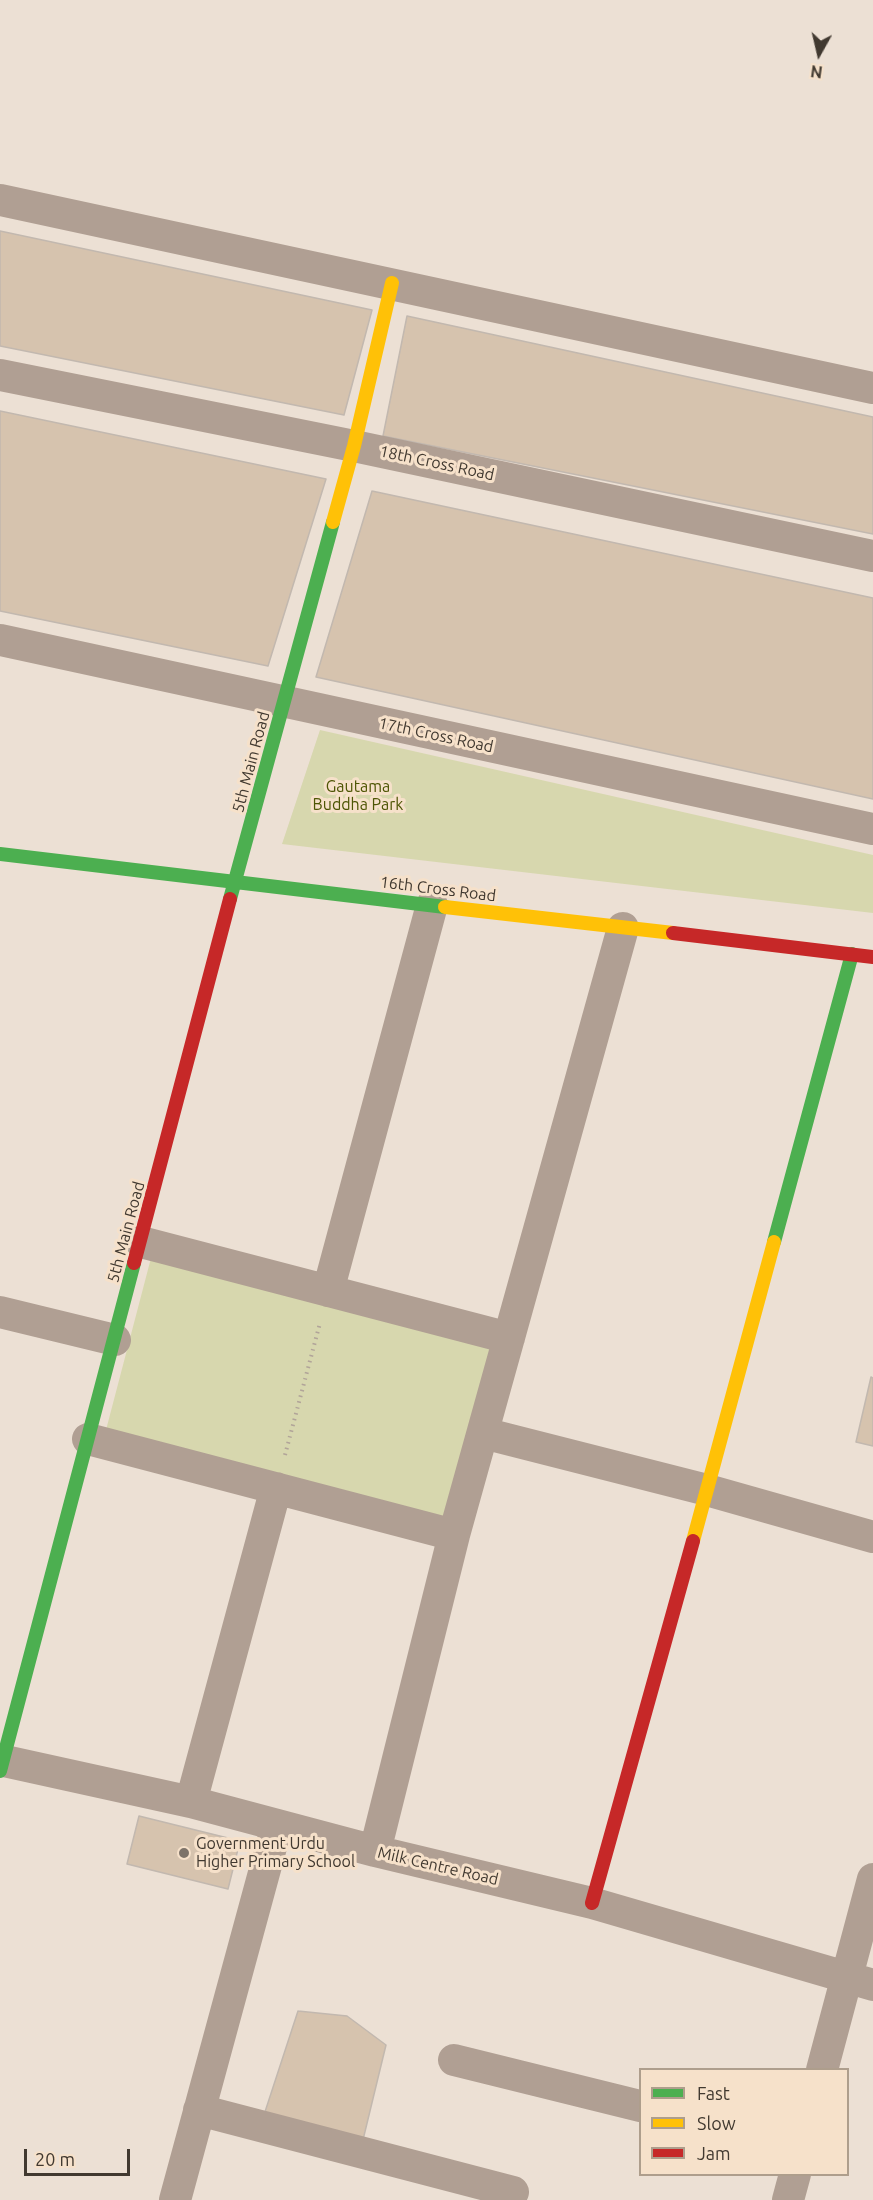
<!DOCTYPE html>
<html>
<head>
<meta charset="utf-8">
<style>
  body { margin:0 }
  #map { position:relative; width:873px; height:2200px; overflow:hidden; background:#ece0d4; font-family:Ubuntu,sans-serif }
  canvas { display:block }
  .legend { position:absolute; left:639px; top:2068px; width:210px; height:108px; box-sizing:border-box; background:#f6e1ca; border:2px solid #ae9e8c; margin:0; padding:8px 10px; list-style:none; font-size:18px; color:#413930 }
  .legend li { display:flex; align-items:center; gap:12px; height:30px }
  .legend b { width:30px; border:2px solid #ae9e8c }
  .north { position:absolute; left:789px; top:24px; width:60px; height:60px; -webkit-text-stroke:4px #f6e1ca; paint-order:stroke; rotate:188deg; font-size:16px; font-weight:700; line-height:24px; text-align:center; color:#413930 }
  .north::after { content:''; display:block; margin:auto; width:21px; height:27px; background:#413930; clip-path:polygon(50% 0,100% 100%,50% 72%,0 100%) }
  .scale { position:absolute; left:24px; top:2149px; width:106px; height:27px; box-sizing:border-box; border:3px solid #413930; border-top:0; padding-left:8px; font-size:18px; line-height:21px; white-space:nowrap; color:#413930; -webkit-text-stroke:4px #f6e1ca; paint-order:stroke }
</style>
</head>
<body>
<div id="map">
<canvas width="873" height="2200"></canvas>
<ul class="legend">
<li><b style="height:8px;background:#4caf50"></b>Fast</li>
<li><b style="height:8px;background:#ffc107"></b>Slow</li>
<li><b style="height:8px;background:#c62828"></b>Jam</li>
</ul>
<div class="north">N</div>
<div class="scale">20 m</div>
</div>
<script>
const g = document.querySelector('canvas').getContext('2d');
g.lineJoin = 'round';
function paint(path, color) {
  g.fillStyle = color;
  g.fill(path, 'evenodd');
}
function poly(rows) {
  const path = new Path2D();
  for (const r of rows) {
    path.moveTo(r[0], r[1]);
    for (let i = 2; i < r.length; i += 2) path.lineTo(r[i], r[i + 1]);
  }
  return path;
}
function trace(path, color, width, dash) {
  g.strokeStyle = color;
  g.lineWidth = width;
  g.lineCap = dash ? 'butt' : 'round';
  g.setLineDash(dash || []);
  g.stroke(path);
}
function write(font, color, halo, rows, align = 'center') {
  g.font = font + ' Ubuntu,sans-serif';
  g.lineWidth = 6;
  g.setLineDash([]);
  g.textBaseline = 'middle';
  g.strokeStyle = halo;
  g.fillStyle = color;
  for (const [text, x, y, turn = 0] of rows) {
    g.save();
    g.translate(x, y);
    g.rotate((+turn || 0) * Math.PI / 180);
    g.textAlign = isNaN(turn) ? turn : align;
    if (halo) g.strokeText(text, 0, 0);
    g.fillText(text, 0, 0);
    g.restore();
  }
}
const green = poly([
  [320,730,873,855,873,913,282,844],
  [151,1258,494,1348,448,1520,106,1430]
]);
const building = poly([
  [0,231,372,310,344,415,0,346,0,231],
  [407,316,873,417,873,534,383,436,407,316],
  [0,411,326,479,268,666,0,611,0,411],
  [372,491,873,598,873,799,316,677,372,491],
  [871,1377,873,1378,873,1446,856,1442,871,1377],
  [139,1816,240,1841,228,1889,127,1864,139,1816],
  [298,2011,347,2016,386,2045,361,2148,261,2124,298,2011]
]);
const path = poly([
  [285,1455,320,1323]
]);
const street = poly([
  [0,200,873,388],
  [0,375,354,446,873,556],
  [0,640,873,829],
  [141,1242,509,1338],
  [328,1291,432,905],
  [0,1312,115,1340],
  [483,1433,707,1490,873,1537],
  [88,1439,454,1535],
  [0,1760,191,1802,375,1851,592,1903,873,1985],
  [191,1802,276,1488],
  [375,1851,454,1535,623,928],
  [454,2060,640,2106],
  [822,2070,873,1879],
  [199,2110,513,2192],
  [175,2200,277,1825],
  [788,2200,795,2174]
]);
const fast = poly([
  [0,854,445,907],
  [230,899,333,522],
  [774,1242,852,954],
  [0,1771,134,1263]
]);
const slow = poly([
  [333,522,354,446,392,283],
  [445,907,673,933],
  [693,1541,774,1242]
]);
const jam = poly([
  [673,933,873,957],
  [134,1263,230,899],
  [592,1903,693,1541]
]);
const markers = [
  [184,1853,6,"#7d7369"]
];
const streetNames = [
  ["18th Cross Road",437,463,12],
  ["17th Cross Road",436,735,12],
  ["5th Main Road",251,762,-75],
  ["16th Cross Road",438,889,7],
  ["5th Main Road",126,1232,-75],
  ["Milk Centre Road",438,1866,13]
];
const parkNames = [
  ["Gautama",358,787],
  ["Buddha Park",358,805]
];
const poiNames = [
  ["Government Urdu",196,1844],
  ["Higher Primary School",196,1862]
];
paint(green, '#d7d7ae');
paint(building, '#d6c3ae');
trace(building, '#c2b8af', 1.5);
trace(path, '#b1a499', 4, [1.5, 4.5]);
trace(street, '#b09f93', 32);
trace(fast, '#4caf50', 14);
trace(slow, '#ffc107', 14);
trace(jam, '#c62828', 14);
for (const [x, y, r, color] of markers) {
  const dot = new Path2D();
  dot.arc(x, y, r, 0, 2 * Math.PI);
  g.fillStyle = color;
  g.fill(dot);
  trace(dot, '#f6e1ca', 2);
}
write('16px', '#413930', '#f6e1ca', streetNames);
write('16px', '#4d5504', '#f6e1ca', parkNames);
write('16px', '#413930', '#f6e1ca', poiNames, 'left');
</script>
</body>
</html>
